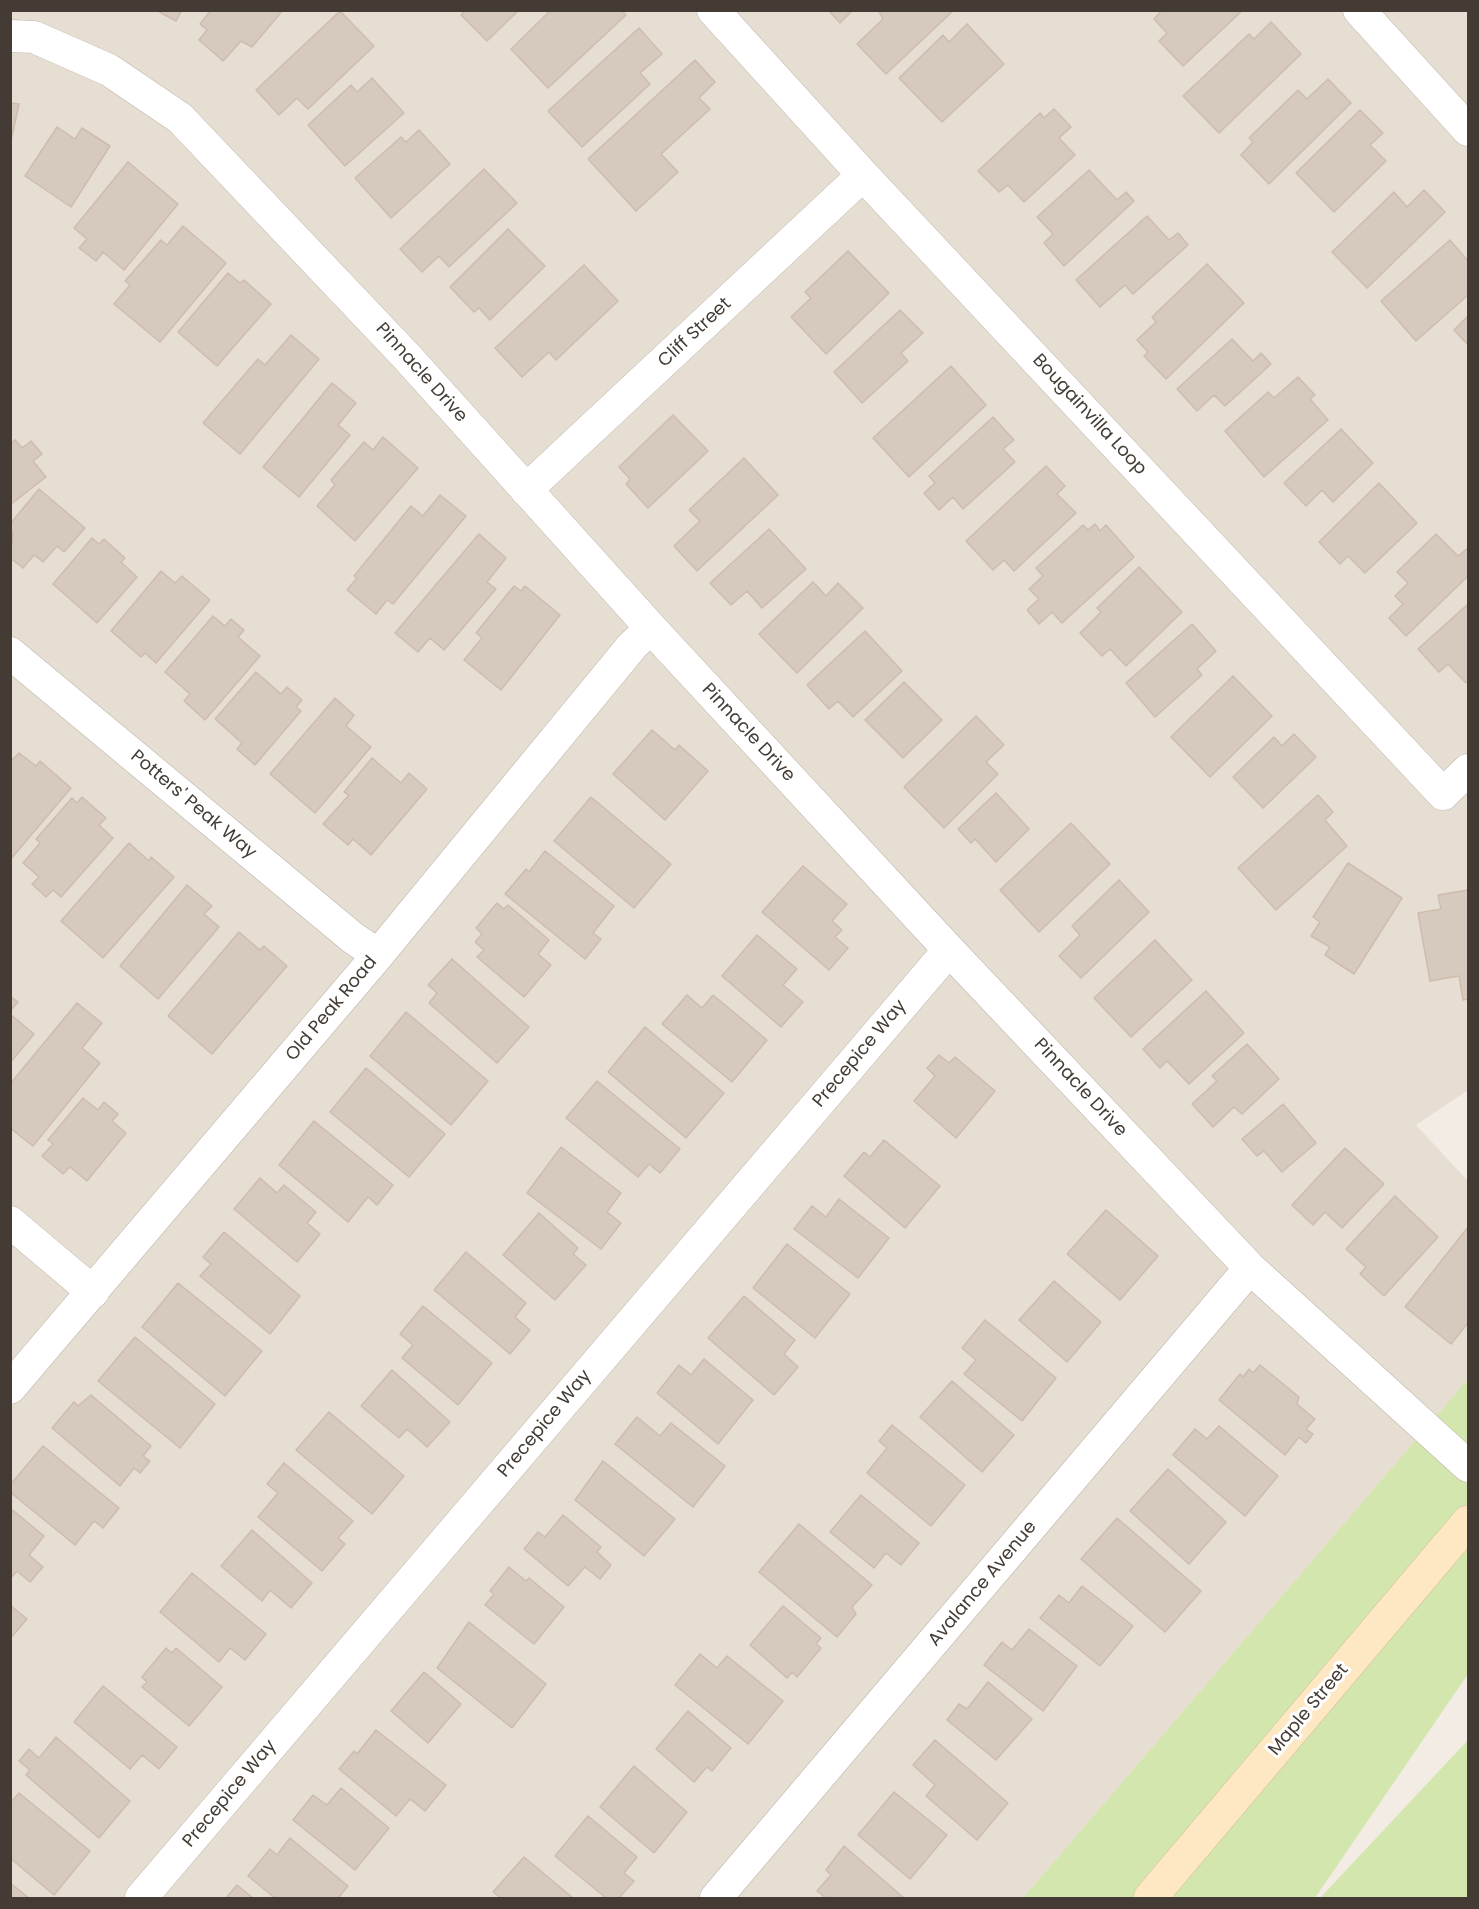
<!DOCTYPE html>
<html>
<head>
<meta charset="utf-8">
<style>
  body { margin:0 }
  #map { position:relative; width:1479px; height:1909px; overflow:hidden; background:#f2ece5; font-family:Poppins,sans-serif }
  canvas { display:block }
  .frame { position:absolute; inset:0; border:12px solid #443c34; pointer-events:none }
</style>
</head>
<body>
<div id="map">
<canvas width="1479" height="1909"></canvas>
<div class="frame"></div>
</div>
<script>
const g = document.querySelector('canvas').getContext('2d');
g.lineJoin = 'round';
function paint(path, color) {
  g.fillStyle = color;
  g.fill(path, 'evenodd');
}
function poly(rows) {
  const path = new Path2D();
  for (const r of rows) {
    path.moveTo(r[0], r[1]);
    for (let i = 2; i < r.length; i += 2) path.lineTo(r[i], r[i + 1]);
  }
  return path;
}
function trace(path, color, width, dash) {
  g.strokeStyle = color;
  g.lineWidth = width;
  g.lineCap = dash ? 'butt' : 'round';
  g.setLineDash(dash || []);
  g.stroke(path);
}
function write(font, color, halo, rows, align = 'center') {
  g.font = font + ' Poppins,sans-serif';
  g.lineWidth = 6;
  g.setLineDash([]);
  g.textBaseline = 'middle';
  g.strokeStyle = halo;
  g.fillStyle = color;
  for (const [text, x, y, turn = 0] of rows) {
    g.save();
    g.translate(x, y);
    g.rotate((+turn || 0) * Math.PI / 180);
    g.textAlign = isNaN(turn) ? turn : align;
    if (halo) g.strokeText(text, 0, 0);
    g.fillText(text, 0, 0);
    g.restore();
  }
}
const residential = poly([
  [11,11,1468,11,1468,1090,1416,1125,1468,1181,1468,1379,1023,1898,11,1898]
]);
const green = poly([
  [1468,1379,1468,1674,1315,1898,1023,1898],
  [1468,1740,1468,1898,1320,1898]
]);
const building = poly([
  [156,10,182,10,176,21,156,10],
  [211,10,283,10,252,47,241,41,223,61,199,40,207,30,200,24,211,10],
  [466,10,519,10,487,41,461,15,466,10],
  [551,10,621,10,626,15,548,88,511,49,551,10],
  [828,10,853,10,840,23,828,10],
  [878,10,954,10,886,74,857,44,883,19,878,10],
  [1162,10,1243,10,1183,66,1159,41,1167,33,1154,19,1162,10],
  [340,11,374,46,308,109,297,98,279,115,256,90,340,11],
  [1271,22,1301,54,1219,133,1183,96,1249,34,1254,39,1271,22],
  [967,24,1004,64,942,122,899,78,943,35,949,42,967,24],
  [639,28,662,54,640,73,650,84,582,147,548,111,639,28],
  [695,60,715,82,699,98,710,109,661,154,678,172,636,211,588,159,695,60],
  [372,78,404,113,345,166,308,125,351,85,357,92,372,78],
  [1328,79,1351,103,1269,184,1241,155,1253,142,1249,138,1298,90,1307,99,1328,79],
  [10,103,19,104,10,145,10,103],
  [1054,109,1071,127,1059,138,1075,155,1024,202,1008,185,999,192,978,171,1040,113,1044,118,1054,109],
  [1360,110,1383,133,1370,145,1386,161,1334,212,1296,173,1360,110],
  [57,127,75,139,82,128,110,146,71,207,25,176,57,127],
  [419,130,450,164,391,218,355,178,401,137,406,142,419,130],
  [128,162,178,204,124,270,103,252,96,261,79,248,87,239,74,228,128,162],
  [484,169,517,203,449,267,439,256,422,272,400,249,484,169],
  [1089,170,1117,200,1126,192,1134,201,1064,266,1044,243,1053,234,1037,217,1089,170],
  [1424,190,1445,212,1367,288,1332,252,1394,192,1407,207,1424,190],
  [1147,216,1169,240,1178,233,1188,245,1133,294,1125,285,1100,307,1076,280,1147,216],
  [183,226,226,263,160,342,114,304,130,285,125,281,161,240,167,245,183,226],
  [508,229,545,266,490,320,479,308,474,312,450,287,508,229],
  [1450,240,1468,261,1468,295,1416,341,1381,301,1450,240],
  [848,251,889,293,826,354,791,317,811,298,805,292,848,251],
  [1207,264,1244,303,1166,379,1144,356,1148,352,1137,340,1156,322,1152,317,1207,264],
  [584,265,618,301,556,360,549,352,522,377,495,348,584,265],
  [228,273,240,283,244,280,271,304,217,366,178,332,228,273],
  [900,310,923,333,901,353,908,361,862,403,834,372,900,310],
  [1468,316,1468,345,1454,330,1468,316],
  [291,335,319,359,240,454,203,423,258,359,265,365,291,335],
  [1232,339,1253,361,1261,353,1271,364,1225,406,1214,395,1197,411,1177,389,1232,339],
  [951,366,986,405,909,477,873,438,951,366],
  [1298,377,1315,395,1310,399,1328,420,1264,477,1225,431,1268,392,1274,398,1298,377],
  [332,383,356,403,338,425,350,435,299,497,263,467,332,383],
  [673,415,708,451,648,508,626,484,630,479,619,467,673,415],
  [993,417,1014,440,1003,449,1015,462,963,509,953,497,939,510,924,493,935,483,929,476,993,417],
  [1341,429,1373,463,1333,502,1322,490,1306,506,1284,483,1341,429],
  [383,437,418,468,355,541,317,506,335,485,331,480,364,442,373,450,383,437],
  [15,440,22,448,31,441,42,454,33,461,46,477,10,505,10,444,15,440],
  [744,458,778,495,697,571,674,546,700,521,689,510,744,458],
  [1046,466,1065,486,1057,494,1076,513,1014,571,1004,560,993,570,966,541,1046,466],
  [1379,483,1417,523,1365,573,1348,556,1340,564,1319,542,1379,483],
  [39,489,85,528,64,552,57,546,43,562,34,555,23,568,10,558,13,535,10,524,39,489],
  [440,495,466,516,393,604,387,600,376,614,347,590,357,578,354,576,411,506,423,516,440,495],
  [1095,524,1100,531,1106,525,1134,557,1062,623,1052,612,1039,624,1027,610,1039,599,1029,589,1043,576,1036,568,1083,525,1088,530,1095,524],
  [769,529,806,569,762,608,747,591,731,605,710,583,769,529],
  [479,534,506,558,487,582,496,589,444,650,430,638,418,652,395,633,479,534],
  [1436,534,1458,556,1468,548,1468,576,1406,636,1389,618,1403,604,1395,596,1408,583,1397,572,1436,534],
  [92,538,99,544,104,539,125,558,121,562,137,577,97,623,53,584,92,538],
  [1139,567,1182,612,1126,666,1110,649,1102,656,1080,633,1101,612,1097,608,1139,567],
  [161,571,175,583,182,576,210,600,156,663,145,653,141,657,111,631,161,571],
  [813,582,826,596,838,583,863,608,797,673,759,634,813,582],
  [514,586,521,591,525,586,560,615,501,690,464,660,482,638,476,633,514,586],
  [1468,604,1468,681,1466,683,1448,664,1439,672,1418,649,1468,604],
  [213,616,225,626,231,619,244,630,238,637,260,656,205,720,184,701,190,694,165,672,213,616],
  [1192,624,1216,651,1197,669,1202,675,1155,717,1126,683,1192,624],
  [865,631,902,671,853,717,838,701,829,709,807,685,865,631],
  [256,672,281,694,287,687,302,700,296,707,301,711,255,765,237,749,242,743,215,719,256,672],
  [1233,676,1272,716,1210,777,1171,737,1233,676],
  [904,682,942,720,903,758,865,720,904,682],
  [335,698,354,715,346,726,371,747,315,813,270,774,335,698],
  [976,716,1004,745,986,762,998,774,944,828,904,787,976,716],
  [652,730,675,750,679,745,708,771,665,820,613,774,652,730],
  [1294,734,1316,757,1263,808,1233,777,1274,737,1282,746,1294,734],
  [19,753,36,766,40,761,71,788,10,860,10,762,19,753],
  [372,758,401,783,409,773,427,789,371,855,353,839,348,845,323,824,349,795,344,792,372,758],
  [996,793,1029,829,996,862,975,839,971,843,958,829,996,793],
  [1318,795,1333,812,1325,820,1347,846,1276,910,1238,868,1318,795],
  [82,797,106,818,99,825,113,838,61,897,53,890,46,897,32,884,39,877,23,863,40,843,36,839,72,798,77,803,82,797],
  [591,797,671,864,634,908,554,841,591,797],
  [1071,823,1110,864,1039,932,1000,890,1071,823],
  [129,843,149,861,151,857,174,877,103,958,61,921,129,843],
  [545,851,614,906,593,933,601,939,585,959,505,894,526,869,529,872,545,851],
  [1348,863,1402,898,1354,974,1325,955,1330,947,1311,936,1320,922,1313,917,1348,863],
  [803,866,847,904,832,921,842,930,835,937,848,948,829,970,762,912,803,866],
  [1119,880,1149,912,1081,978,1059,956,1080,935,1072,926,1119,880],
  [187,885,212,906,204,914,219,927,158,999,120,966,187,885],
  [1468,890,1468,999,1463,1000,1459,976,1430,981,1418,913,1441,909,1438,895,1468,890],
  [497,903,504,909,508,905,549,940,538,954,551,965,524,997,477,957,484,950,475,942,482,934,476,928,497,903],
  [239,932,260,950,264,946,287,966,212,1054,168,1016,239,932],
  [757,935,797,969,783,985,803,1002,781,1027,722,976,757,935],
  [1155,940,1192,980,1131,1037,1094,998,1155,940],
  [452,959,529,1027,497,1063,429,1003,437,993,428,985,452,959],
  [1206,991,1244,1033,1189,1084,1167,1061,1160,1068,1143,1049,1206,991],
  [687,995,702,1008,713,995,767,1040,732,1082,662,1024,687,995],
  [10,996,18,1002,10,1011,10,996],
  [77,1003,102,1023,82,1048,100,1063,33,1146,10,1128,10,1084,77,1003],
  [406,1012,488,1081,451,1125,370,1056,406,1012],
  [10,1014,34,1034,10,1063,10,1014],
  [645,1027,724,1093,686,1138,608,1072,645,1027],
  [1247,1044,1279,1079,1242,1114,1234,1107,1213,1127,1192,1104,1217,1081,1212,1076,1247,1044],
  [939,1055,949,1063,955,1057,995,1091,956,1138,914,1101,935,1076,927,1068,939,1055],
  [366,1068,445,1134,409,1177,330,1112,366,1068],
  [597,1081,680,1149,660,1173,649,1164,638,1177,566,1118,597,1081],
  [83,1098,98,1110,104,1102,118,1114,112,1121,126,1133,87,1181,70,1167,63,1174,42,1156,53,1144,48,1140,83,1098],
  [1283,1104,1316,1143,1282,1172,1264,1151,1257,1156,1242,1139,1283,1104],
  [314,1121,393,1185,377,1205,368,1197,348,1222,279,1165,314,1121],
  [884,1140,940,1186,905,1228,844,1176,864,1152,870,1157,884,1140],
  [561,1147,621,1193,607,1212,621,1223,601,1249,527,1193,561,1147],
  [1345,1148,1384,1184,1342,1228,1325,1212,1313,1225,1292,1205,1345,1148],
  [260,1178,277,1193,284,1185,316,1212,307,1223,320,1234,297,1262,234,1209,260,1178],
  [1395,1196,1438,1237,1384,1296,1360,1274,1366,1267,1346,1249,1395,1196],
  [839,1199,889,1238,858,1278,794,1229,812,1206,826,1217,839,1199],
  [1106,1210,1158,1256,1120,1300,1067,1254,1106,1210],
  [539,1213,578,1248,573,1254,586,1265,555,1300,503,1255,539,1213],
  [1468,1227,1468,1323,1451,1344,1405,1307,1468,1227],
  [224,1232,300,1296,270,1334,200,1276,211,1264,203,1257,224,1232],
  [787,1244,850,1294,815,1338,753,1288,787,1244],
  [466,1252,526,1303,515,1317,530,1330,510,1354,434,1290,466,1252],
  [1054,1281,1101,1322,1067,1362,1019,1320,1054,1281],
  [178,1283,262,1351,225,1396,142,1327,178,1283],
  [744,1296,795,1340,784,1354,798,1367,774,1395,708,1338,744,1296],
  [423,1306,492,1363,458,1405,402,1358,413,1345,400,1334,423,1306],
  [985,1320,1056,1378,1022,1421,964,1374,976,1360,962,1348,985,1320],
  [135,1337,215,1404,180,1448,98,1381,135,1337],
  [704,1359,753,1400,718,1444,657,1393,679,1365,691,1375,704,1359],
  [1260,1365,1299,1397,1297,1404,1315,1419,1306,1429,1313,1434,1306,1443,1299,1437,1285,1455,1219,1400,1240,1374,1243,1377,1249,1369,1253,1373,1260,1365],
  [392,1370,450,1422,427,1447,407,1429,399,1438,361,1406,392,1370],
  [952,1381,1014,1435,982,1472,920,1417,952,1381],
  [91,1395,151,1446,143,1456,150,1461,140,1473,134,1468,120,1486,52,1428,74,1402,78,1406,91,1395],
  [329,1412,404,1476,372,1514,296,1450,329,1412],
  [637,1417,660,1436,671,1423,725,1466,693,1507,615,1444,637,1417],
  [892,1425,965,1485,931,1526,867,1473,887,1448,879,1441,892,1425],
  [1219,1426,1278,1476,1245,1516,1173,1455,1195,1429,1207,1439,1219,1426],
  [43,1446,119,1508,103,1528,94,1521,75,1545,10,1492,10,1485,43,1446],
  [603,1461,675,1519,644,1556,575,1500,603,1461],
  [284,1463,353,1521,338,1538,345,1544,322,1571,258,1517,278,1493,267,1484,284,1463],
  [1168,1469,1226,1522,1189,1564,1130,1511,1168,1469],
  [861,1495,919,1543,901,1565,886,1553,874,1568,830,1532,861,1495],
  [10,1508,44,1536,29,1555,43,1567,30,1582,17,1571,10,1579,10,1508],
  [563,1515,601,1547,597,1552,611,1565,600,1579,585,1567,568,1586,524,1549,538,1532,545,1537,563,1515],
  [1117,1518,1201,1591,1165,1632,1081,1559,1117,1518],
  [799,1524,872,1585,852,1607,856,1614,837,1637,759,1572,799,1524],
  [252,1530,312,1583,291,1608,270,1590,262,1601,221,1566,252,1530],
  [509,1567,526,1581,529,1578,564,1607,534,1644,485,1605,494,1594,490,1591,509,1567],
  [192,1573,266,1634,245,1660,230,1648,219,1662,160,1612,192,1573],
  [1082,1586,1133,1626,1100,1666,1040,1618,1059,1595,1069,1603,1082,1586],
  [10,1605,27,1619,10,1639,10,1605],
  [783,1606,821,1638,816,1644,821,1648,797,1677,792,1672,787,1678,750,1645,783,1606],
  [469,1622,546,1684,512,1728,437,1668,469,1622],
  [1029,1629,1077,1666,1043,1711,984,1665,1002,1642,1012,1650,1029,1629],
  [166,1648,172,1653,176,1648,222,1687,189,1726,142,1687,147,1682,142,1677,166,1648],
  [700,1654,717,1668,727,1656,783,1701,748,1744,675,1685,700,1654],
  [424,1672,461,1704,428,1743,391,1711,424,1672],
  [988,1682,1032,1719,996,1760,947,1720,959,1704,967,1709,988,1682],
  [103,1686,177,1747,159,1769,142,1755,130,1769,74,1722,103,1686],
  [688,1711,731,1748,712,1771,707,1767,694,1782,656,1749,688,1711],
  [376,1730,446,1785,425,1811,410,1799,396,1816,339,1769,354,1751,357,1754,376,1730],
  [56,1737,130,1801,99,1838,26,1775,30,1770,19,1761,29,1749,39,1758,56,1737],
  [935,1740,1008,1803,977,1840,926,1796,935,1785,913,1765,935,1740],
  [634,1766,687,1812,654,1853,600,1807,634,1766],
  [341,1788,389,1828,355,1870,293,1820,313,1795,327,1805,341,1788],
  [894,1792,947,1835,910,1879,858,1835,894,1792],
  [19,1793,90,1851,54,1895,10,1858,10,1803,19,1793],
  [588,1816,637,1857,624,1873,634,1881,619,1898,606,1898,555,1856,588,1816],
  [290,1838,348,1886,338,1898,275,1898,248,1876,270,1849,277,1855,290,1838],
  [844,1846,904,1898,826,1898,817,1891,831,1875,826,1870,844,1846],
  [524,1857,573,1898,501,1898,493,1892,524,1857],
  [10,1883,29,1898,10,1898,10,1883],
  [237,1885,253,1898,226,1898,237,1885]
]);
const street = poly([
  [713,10,863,175,1443,794,1468,770],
  [1359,10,1468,130],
  [10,36,34,37,109,70,180,118,407,357,651,628,949,950,1250,1268,1468,1466],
  [526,490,863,175],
  [10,653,353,938,378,955],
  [10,1222,93,1292],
  [10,1388,378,955,632,646,651,628],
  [141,1898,949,950],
  [716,1898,1250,1268]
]);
const secondary = poly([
  [1150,1898,1468,1522]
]);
const streetNames = [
  ["Cliff Street",695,333,-43],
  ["Pinnacle Drive",421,373,48],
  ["Bougainvilla Loop",1089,415,47],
  ["Pinnacle Drive",748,733,47],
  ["Potters' Peak Way",193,805,40],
  ["Old Peak Road",332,1009,-50],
  ["Precepice Way",860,1054,-50],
  ["Pinnacle Drive",1080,1088,47],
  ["Precepice Way",545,1424,-50],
  ["Avalance Avenue",983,1584,-50],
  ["Maple Street",1309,1710,-50],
  ["Precepice Way",230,1794,-50]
];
paint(residential, '#e6ddd3');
paint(green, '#d3e6ae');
paint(building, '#d6c9bd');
trace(building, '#cebdae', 1.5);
trace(street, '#c0b6aa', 33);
trace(secondary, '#d1ba95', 34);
trace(street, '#fff', 32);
trace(secondary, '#fde8c3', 33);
write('18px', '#443c34', '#fff', streetNames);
</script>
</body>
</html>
